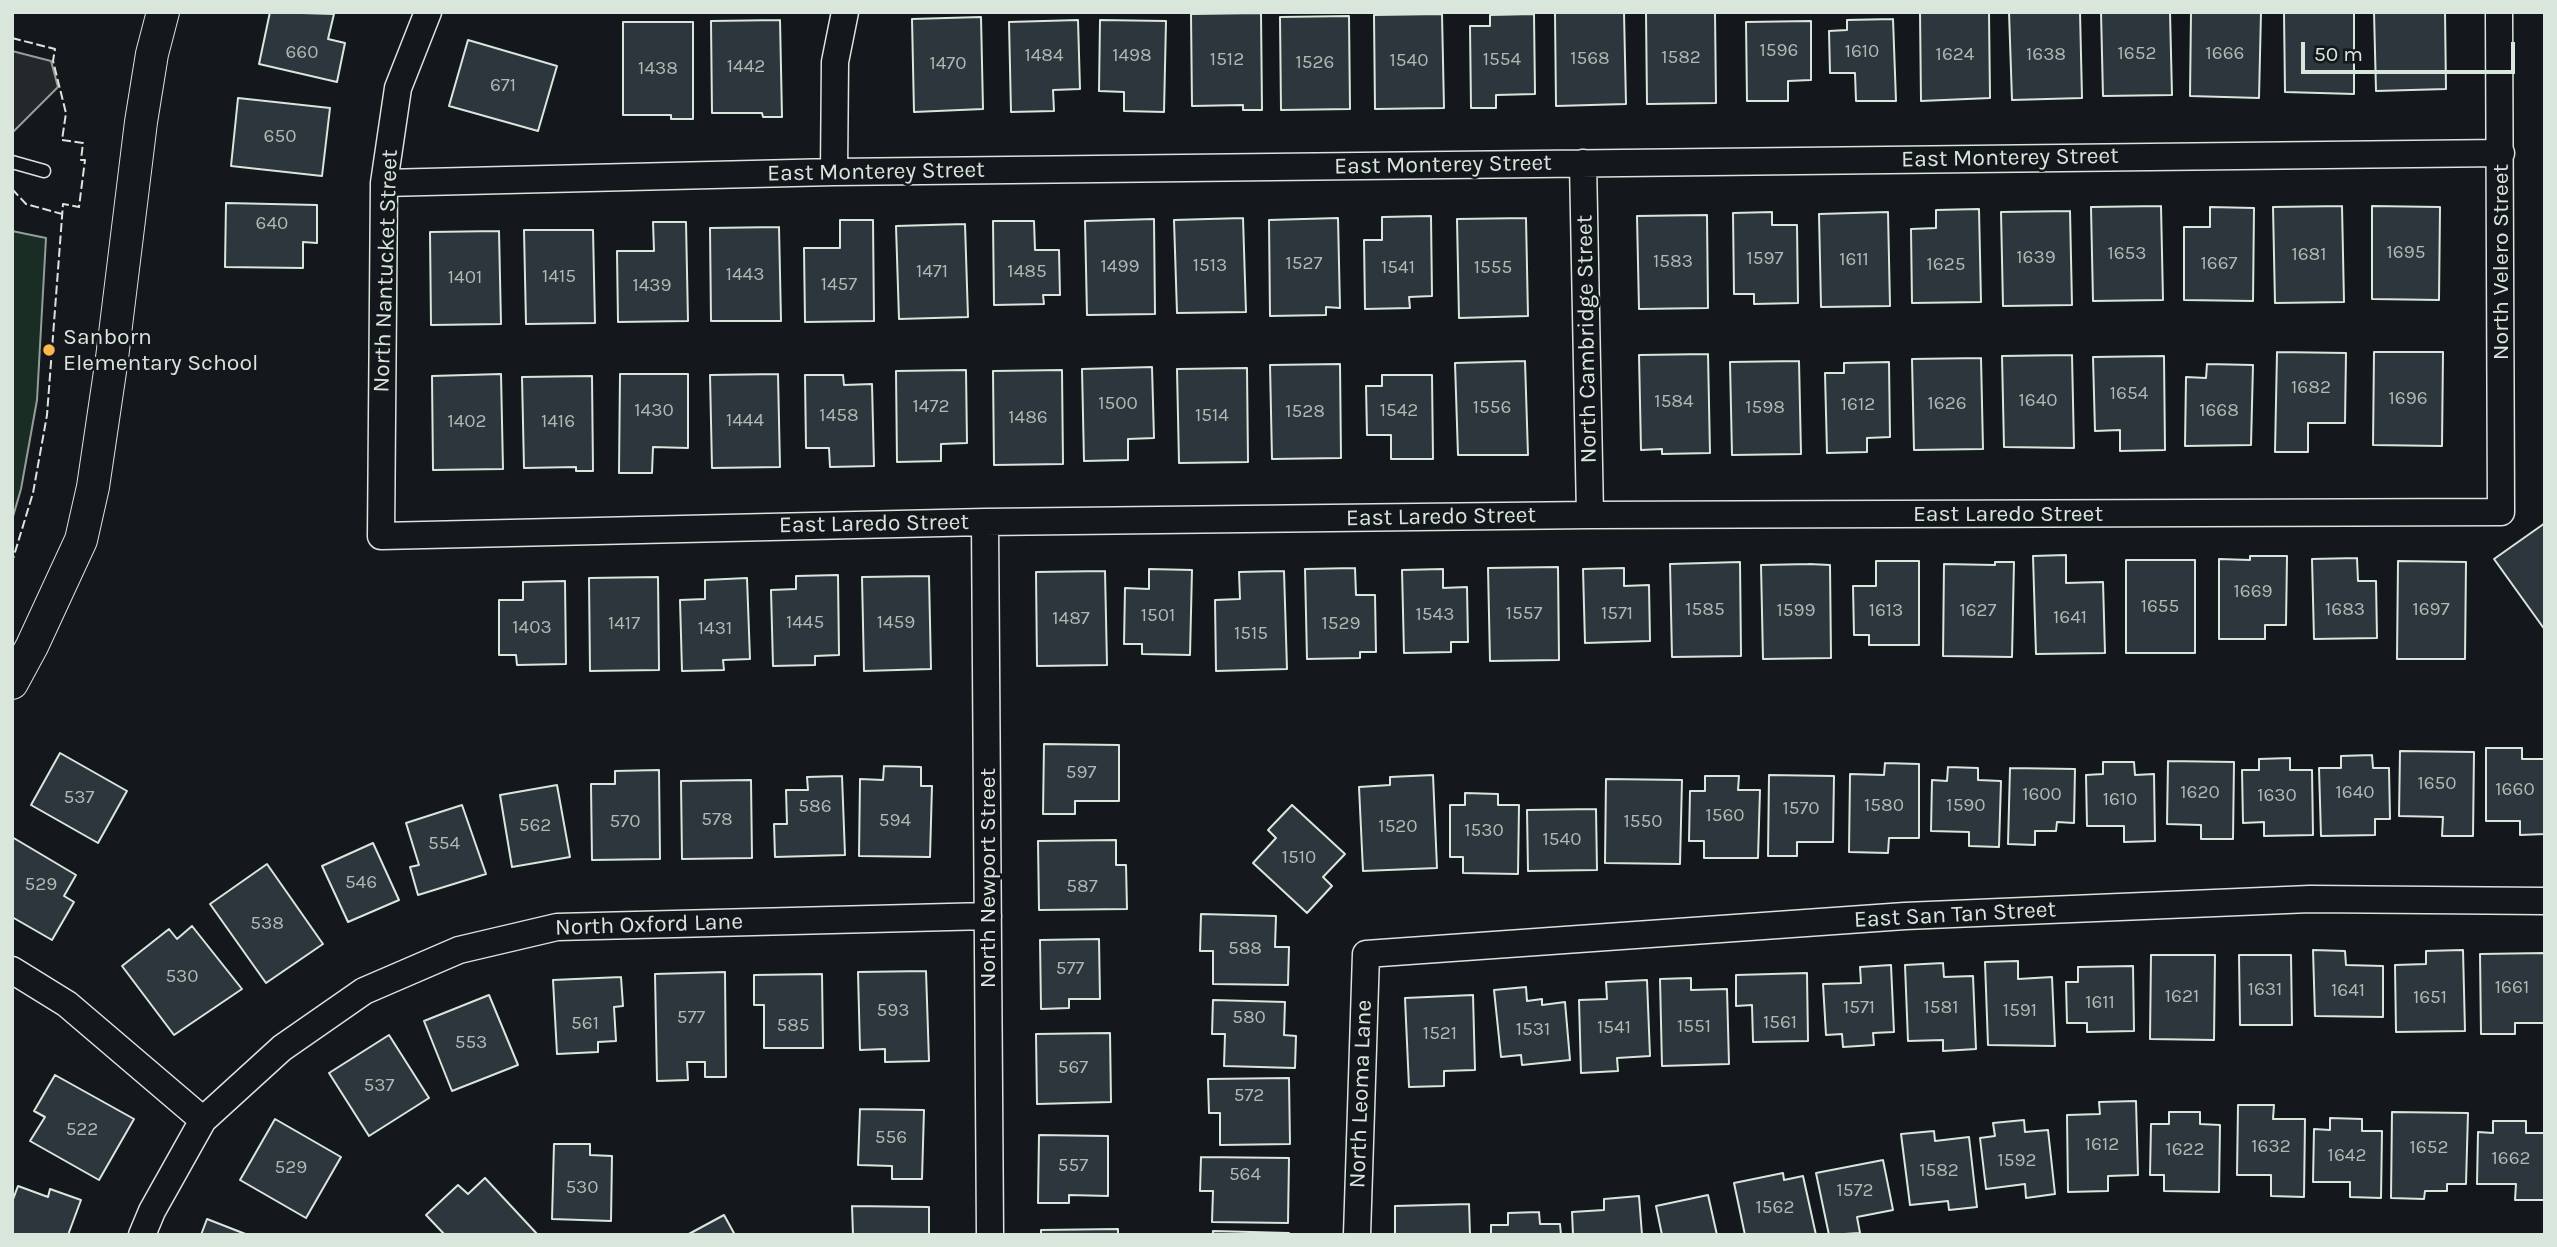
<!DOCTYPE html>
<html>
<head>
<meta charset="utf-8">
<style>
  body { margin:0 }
  #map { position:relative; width:2557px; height:1247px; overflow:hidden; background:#14181c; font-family:Karla,sans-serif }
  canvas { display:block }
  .frame { position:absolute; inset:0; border:14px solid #d8e6dc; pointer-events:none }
  .scale { position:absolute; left:2301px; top:42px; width:214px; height:32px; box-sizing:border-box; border:4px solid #d8e6dc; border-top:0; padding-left:9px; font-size:21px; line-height:24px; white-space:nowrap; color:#d8e6dc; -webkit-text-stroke:5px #14181c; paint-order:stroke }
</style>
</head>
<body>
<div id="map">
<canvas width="2557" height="1247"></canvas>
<div class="frame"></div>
<div class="scale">50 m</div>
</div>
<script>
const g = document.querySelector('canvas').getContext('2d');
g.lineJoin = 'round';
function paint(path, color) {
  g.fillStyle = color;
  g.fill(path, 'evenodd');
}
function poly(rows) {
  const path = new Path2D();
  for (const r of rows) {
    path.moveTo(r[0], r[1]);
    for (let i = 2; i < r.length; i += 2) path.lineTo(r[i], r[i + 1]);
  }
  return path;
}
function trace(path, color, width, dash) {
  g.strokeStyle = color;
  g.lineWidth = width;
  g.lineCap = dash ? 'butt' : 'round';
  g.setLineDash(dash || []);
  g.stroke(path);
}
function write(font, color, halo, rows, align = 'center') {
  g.font = font + ' Karla,sans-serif';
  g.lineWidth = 5;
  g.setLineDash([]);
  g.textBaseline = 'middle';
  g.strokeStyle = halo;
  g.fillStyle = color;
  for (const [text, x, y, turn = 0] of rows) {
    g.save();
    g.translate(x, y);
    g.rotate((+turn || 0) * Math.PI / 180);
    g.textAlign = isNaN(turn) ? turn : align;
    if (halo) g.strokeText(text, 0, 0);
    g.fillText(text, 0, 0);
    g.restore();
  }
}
const green = poly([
  [12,231,46,238,37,400,21,489,12,520,12,231]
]);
const parking = poly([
  [12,51,51,61,58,87,12,133,12,51]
]);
const building = poly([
  [270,12,334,14,328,39,345,43,337,82,259,64,270,12],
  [1624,12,1626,104,1556,106,1555,13,1624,12],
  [1646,12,1715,12,1716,103,1647,104,1646,12],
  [1920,12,1989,12,1990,98,1921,101,1920,12],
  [2009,12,2080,12,2082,98,2012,100,2009,12],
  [2101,12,2170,12,2172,95,2103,96,2101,12],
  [2191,12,2261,12,2259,98,2190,96,2191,12],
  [2284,12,2354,12,2354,94,2285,92,2284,12],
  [2374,12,2445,12,2446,89,2376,91,2374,12],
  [1261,13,1262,110,1243,110,1243,105,1192,106,1191,14,1261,13],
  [1442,14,1444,108,1375,109,1374,15,1442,14],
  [1534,14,1535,94,1496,95,1496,108,1471,108,1470,26,1490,26,1490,15,1534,14],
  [1349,16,1350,109,1281,110,1280,17,1349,16],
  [981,17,983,109,914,112,912,19,981,17],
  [1893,19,1896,101,1856,101,1855,73,1830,73,1829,31,1847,30,1847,20,1893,19],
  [780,20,782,117,763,117,762,113,712,113,711,21,780,20],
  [1078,20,1080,89,1053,90,1054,111,1011,112,1009,22,1078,20],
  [1100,20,1166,21,1164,112,1124,111,1124,92,1099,91,1100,20],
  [1811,21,1811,80,1788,81,1788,101,1747,101,1746,22,1811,21],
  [623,22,693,22,693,119,671,119,671,115,623,115,623,22],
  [468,40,557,66,538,131,449,106,468,40],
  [238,98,330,108,322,176,231,166,238,98],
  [226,203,317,205,317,243,303,242,303,268,225,267,226,203],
  [2161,206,2163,300,2093,301,2091,207,2161,206],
  [2342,206,2344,302,2275,303,2273,207,2342,206],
  [2372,206,2440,207,2439,300,2372,299,2372,206],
  [2210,207,2254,208,2253,301,2184,300,2184,227,2210,227,2210,207],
  [1979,209,1981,302,1912,303,1911,229,1936,228,1936,210,1979,209],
  [2070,211,2072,305,2003,306,2001,212,2070,211],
  [1772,212,1772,225,1797,225,1798,303,1754,304,1754,294,1734,294,1733,213,1772,212],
  [1888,212,1890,306,1821,307,1819,214,1888,212],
  [1707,215,1708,308,1639,309,1637,216,1707,215],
  [1431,216,1432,296,1409,297,1410,308,1365,309,1364,240,1382,240,1382,217,1431,216],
  [1243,218,1246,312,1177,313,1174,220,1243,218],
  [1338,218,1340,308,1326,307,1326,315,1270,316,1269,220,1338,218],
  [1526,218,1528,316,1459,318,1457,219,1526,218],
  [1154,219,1155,314,1087,315,1085,221,1154,219],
  [840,220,873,220,874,321,805,322,804,248,840,248,840,220],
  [993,221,1034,221,1035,250,1059,250,1060,295,1043,295,1044,304,994,305,993,221],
  [653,222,686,222,688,321,618,322,617,251,654,251,653,222],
  [965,224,968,317,899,319,896,226,965,224],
  [779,227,781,321,711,321,710,228,779,227],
  [524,230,593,230,595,323,526,324,524,230],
  [499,231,501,324,431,325,430,232,499,231],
  [2277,352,2346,353,2345,423,2308,423,2308,452,2275,452,2277,352],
  [2374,352,2443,352,2442,446,2373,445,2374,352],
  [1708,354,1710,453,1662,454,1662,449,1641,450,1639,355,1708,354],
  [2072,355,2074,448,2004,447,2002,356,2072,355],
  [2164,356,2165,450,2120,451,2120,430,2095,431,2093,357,2164,356],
  [1981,358,1983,449,1914,450,1912,359,1981,358],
  [1525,361,1528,455,1458,455,1455,363,1525,361],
  [1799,361,1801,454,1732,455,1730,362,1799,361],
  [1889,362,1890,437,1867,438,1867,452,1827,453,1825,373,1844,373,1844,363,1889,362],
  [1340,364,1341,458,1272,459,1270,365,1340,364],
  [2207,364,2253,365,2251,445,2185,446,2186,377,2206,378,2207,364],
  [1152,367,1154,438,1128,439,1128,460,1084,461,1082,369,1152,367],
  [1247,368,1248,462,1179,463,1177,369,1247,368],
  [966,370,967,443,941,444,941,461,897,462,896,371,966,370],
  [1062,370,1063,464,994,465,993,371,1062,370],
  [501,374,503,469,433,470,432,376,501,374],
  [620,374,688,374,688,448,653,447,652,473,619,473,620,374],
  [778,374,780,467,712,468,710,375,778,374],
  [805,375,843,375,844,385,872,384,874,466,830,467,829,448,806,448,805,375],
  [1382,375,1432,375,1433,459,1391,459,1391,435,1367,435,1366,386,1382,386,1382,375],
  [592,376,593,471,576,471,576,467,524,468,522,377,592,376],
  [2545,523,2545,630,2494,559,2545,523],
  [2066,555,2066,583,2103,582,2105,653,2036,654,2033,556,2066,555],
  [2250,556,2287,556,2286,625,2265,625,2265,639,2219,639,2219,559,2250,560,2250,556],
  [2357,558,2358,581,2376,581,2377,638,2314,639,2312,559,2357,558],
  [2126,560,2195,560,2195,653,2126,653,2126,560],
  [1876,561,1919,561,1919,645,1869,645,1869,635,1854,635,1853,586,1876,586,1876,561],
  [2398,561,2466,562,2465,659,2397,659,2398,561],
  [1740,562,1741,656,1672,657,1670,564,1740,562],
  [1995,562,2014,562,2012,657,1943,656,1944,564,1995,565,1995,562],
  [1809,564,1830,565,1831,658,1763,659,1761,565,1809,564],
  [1558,567,1559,660,1490,661,1488,568,1558,567],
  [1355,568,1356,595,1375,595,1376,652,1360,652,1360,658,1307,659,1305,569,1355,568],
  [1624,568,1624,586,1649,585,1650,641,1585,643,1583,569,1624,568],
  [1149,569,1192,570,1190,655,1142,654,1142,644,1124,644,1125,588,1149,589,1149,569],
  [1443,569,1443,588,1467,587,1468,642,1451,642,1451,652,1404,653,1402,570,1443,569],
  [1105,571,1107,665,1037,666,1036,572,1105,571],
  [1284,571,1287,669,1216,671,1215,600,1240,599,1239,572,1284,571],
  [838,575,839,655,815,656,815,665,773,666,771,590,796,589,796,576,838,575],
  [929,576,931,669,864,671,862,577,929,576],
  [658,577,659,670,590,671,589,578,658,577],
  [747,578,750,659,723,660,724,670,682,671,680,600,705,599,705,580,747,578],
  [565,581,566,664,517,665,516,655,499,655,499,600,523,600,523,582,565,581],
  [1044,744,1119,745,1119,801,1075,801,1075,814,1043,814,1044,744],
  [2486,748,2522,748,2522,759,2545,759,2545,834,2520,835,2520,821,2486,821,2486,748],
  [2400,751,2474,752,2473,836,2442,836,2443,817,2399,816,2400,751],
  [60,753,127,791,98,843,31,805,60,753],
  [2372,755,2373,768,2389,768,2390,819,2375,819,2375,835,2321,836,2319,768,2341,768,2341,756,2372,755],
  [2290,758,2290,770,2312,770,2313,835,2264,836,2264,822,2243,823,2242,770,2259,770,2259,759,2290,758],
  [2168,761,2234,762,2233,839,2201,839,2201,825,2167,824,2168,761],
  [2103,762,2134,762,2135,775,2154,774,2155,841,2124,842,2124,826,2087,826,2086,775,2103,774,2103,762],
  [1885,763,1919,764,1919,838,1889,838,1888,853,1849,852,1850,774,1884,775,1885,763],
  [884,766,921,767,921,786,932,786,930,857,859,856,860,779,883,780,884,766],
  [1948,767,1978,768,1978,780,2001,781,1999,847,1969,846,1969,832,1931,831,1932,780,1947,781,1948,767],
  [2010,768,2075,769,2074,823,2057,822,2056,831,2035,831,2035,845,2008,844,2010,768],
  [659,770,660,859,592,860,591,784,615,784,615,771,659,770],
  [1433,775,1437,868,1363,871,1359,787,1390,785,1390,777,1433,775],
  [1769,775,1834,776,1833,842,1797,842,1797,856,1768,856,1769,775],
  [842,776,845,855,775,857,774,824,787,824,786,790,808,790,807,777,842,776],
  [1705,776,1739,776,1738,790,1760,790,1758,858,1704,858,1704,841,1689,841,1690,791,1705,791,1705,776],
  [1606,779,1682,780,1680,864,1605,863,1606,779],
  [751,780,752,858,682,859,681,781,751,780],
  [557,785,570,857,512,867,500,795,557,785],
  [1465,793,1498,794,1498,805,1519,805,1518,874,1463,873,1463,857,1450,857,1450,805,1465,805,1465,793],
  [462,805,486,874,418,895,410,867,419,865,406,823,462,805],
  [1292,805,1345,854,1323,877,1332,886,1307,913,1253,863,1276,838,1268,830,1292,805],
  [1596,809,1597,870,1528,871,1527,810,1596,809],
  [12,837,76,875,64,896,74,902,52,940,12,917,12,837],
  [1116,840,1116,865,1126,865,1127,909,1039,910,1038,841,1116,840],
  [373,843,399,900,348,922,322,866,373,843],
  [267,864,323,944,266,983,210,904,267,864],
  [1201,914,1276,916,1275,947,1289,947,1288,985,1213,984,1213,951,1200,951,1201,914],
  [192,926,242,989,174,1035,122,966,169,929,177,939,192,926],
  [1099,939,1100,999,1069,999,1069,1008,1041,1009,1040,940,1099,939],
  [2313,950,2345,951,2346,965,2383,966,2383,1017,2315,1016,2313,950],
  [2463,950,2465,1031,2396,1032,2395,965,2426,964,2426,951,2463,950],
  [2545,953,2545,1023,2515,1023,2515,1034,2481,1034,2480,954,2545,953],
  [2151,955,2215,955,2214,1040,2150,1039,2151,955],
  [2239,955,2291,955,2292,1025,2240,1025,2239,955],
  [2018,961,2018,979,2052,977,2055,1046,1988,1045,1985,962,2018,961],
  [1943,963,1944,977,1973,976,1976,1049,1943,1051,1943,1040,1908,1041,1905,965,1943,963],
  [1891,965,1894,1032,1873,1033,1874,1045,1843,1047,1842,1034,1826,1035,1823,984,1861,983,1860,967,1891,965],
  [2133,966,2134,1031,2087,1032,2087,1023,2067,1023,2066,982,2078,982,2078,967,2133,966],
  [926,971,929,1061,885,1062,885,1049,860,1050,858,972,926,971],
  [725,972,726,1077,705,1077,705,1062,687,1062,688,1080,657,1081,655,974,725,972],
  [1807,973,1808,1041,1753,1042,1752,1005,1736,1006,1736,975,1807,973],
  [822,974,823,1048,764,1048,764,1005,754,1005,754,975,822,974],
  [621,977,623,1006,614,1007,616,1041,598,1042,598,1052,557,1054,553,980,621,977],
  [1691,978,1691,990,1727,989,1729,1064,1662,1066,1660,979,1691,978],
  [1647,980,1650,1056,1617,1058,1618,1071,1581,1073,1579,1000,1607,999,1606,982,1647,980],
  [1526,987,1527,1001,1542,999,1542,1005,1565,1002,1570,1060,1522,1065,1521,1055,1501,1057,1494,990,1526,987],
  [489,995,518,1065,452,1091,424,1021,489,995],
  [1473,995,1475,1070,1444,1071,1444,1086,1409,1087,1405,998,1473,995],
  [1213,1000,1285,1002,1284,1035,1296,1036,1295,1068,1224,1066,1225,1034,1212,1034,1213,1000],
  [1110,1033,1111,1102,1037,1104,1036,1034,1110,1033],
  [389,1035,429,1098,369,1136,329,1073,389,1035],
  [55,1075,134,1119,99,1180,30,1141,45,1117,34,1111,55,1075],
  [1289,1078,1290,1144,1220,1145,1220,1113,1209,1113,1208,1079,1289,1078],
  [2136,1101,2138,1175,2108,1176,2108,1191,2068,1192,2067,1115,2100,1114,2099,1102,2136,1101],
  [2238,1105,2274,1105,2273,1119,2305,1119,2304,1197,2271,1196,2271,1175,2237,1175,2238,1105],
  [860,1109,924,1110,922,1179,892,1179,892,1166,858,1165,860,1109],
  [2169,1112,2200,1112,2200,1124,2220,1125,2219,1192,2164,1191,2164,1175,2150,1175,2151,1124,2169,1124,2169,1112],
  [2392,1112,2468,1113,2466,1184,2447,1184,2447,1191,2425,1191,2424,1199,2391,1198,2392,1112],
  [2330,1118,2362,1119,2362,1131,2382,1131,2381,1198,2350,1197,2350,1182,2313,1182,2314,1129,2330,1130,2330,1118],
  [275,1119,341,1157,306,1218,240,1180,275,1119],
  [2024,1120,2025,1132,2048,1130,2055,1194,2026,1198,2025,1184,1986,1189,1980,1138,1995,1136,1993,1123,2024,1120],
  [2493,1121,2526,1121,2526,1133,2545,1133,2545,1200,2515,1200,2516,1184,2477,1184,2478,1132,2493,1133,2493,1121],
  [1934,1131,1935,1141,1969,1137,1977,1207,1949,1210,1948,1201,1910,1205,1901,1134,1934,1131],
  [1039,1135,1108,1136,1108,1196,1069,1195,1069,1203,1038,1203,1039,1135],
  [554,1144,590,1144,590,1155,612,1156,611,1221,552,1219,554,1144],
  [1201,1157,1289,1158,1288,1223,1212,1222,1213,1191,1200,1191,1201,1157],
  [1883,1160,1893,1210,1857,1217,1860,1233,1829,1235,1816,1173,1883,1160],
  [1783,1173,1784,1180,1803,1176,1816,1235,1745,1235,1734,1183,1783,1173],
  [485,1178,538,1235,445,1235,426,1215,458,1185,468,1194,485,1178],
  [18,1186,48,1197,50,1189,81,1200,68,1235,12,1235,12,1202,18,1186],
  [1708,1195,1717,1235,1662,1235,1656,1206,1708,1195],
  [1639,1196,1642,1235,1573,1235,1572,1212,1604,1210,1604,1199,1639,1196],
  [1469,1204,1470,1235,1395,1235,1395,1206,1469,1204],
  [852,1206,929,1207,929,1235,853,1235,852,1206],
  [1539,1212,1540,1224,1560,1224,1561,1235,1491,1235,1491,1225,1508,1225,1508,1213,1539,1212],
  [724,1215,735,1235,687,1235,724,1215],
  [207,1219,248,1235,201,1235,207,1219],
  [1118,1229,1118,1235,1041,1235,1041,1230,1118,1229],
  [1213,1231,1289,1233,1289,1235,1213,1235,1213,1231]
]);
const service = poly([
  [12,162,44,171]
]);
const minor = poly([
  [428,12,398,88,384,183,381,536,985,522,1590,515,2501,512,2499,12],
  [1583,163,1590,515],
  [834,172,835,62,845,12],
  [384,183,834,172,2501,153],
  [985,522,990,1235],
  [12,970,67,1004,203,1120],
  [142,1235,152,1211,203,1120,282,1048,364,991,459,950,557,927,988,916],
  [1357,1235,1366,954,1905,916,2310,899,2545,901]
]);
const tertiary = poly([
  [12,683,32,646,81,540,93,487,112,358,141,122,152,54,163,12]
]);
const fence = poly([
  [12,38,55,49,53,61,66,113,62,140,83,143,81,160,85,160,79,207,63,204,47,415,33,493,12,562],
  [12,189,26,204,62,214]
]);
const markers = [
  [49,350,7,"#ffb74d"]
];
const numberNames = [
  ["1596",1779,51],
  ["1610",1862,52],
  ["660",302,53],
  ["1652",2137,54],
  ["1666",2225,54],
  ["1624",1955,55],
  ["1638",2046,55],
  ["1484",1044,56],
  ["1498",1132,56],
  ["1582",1681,58],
  ["1568",1590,59],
  ["1512",1227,60],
  ["1554",1502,60],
  ["1540",1409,61],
  ["1526",1315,63],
  ["1470",948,64],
  ["1442",746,67],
  ["1438",658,69],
  ["671",503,86],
  ["650",280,137],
  ["640",272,224],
  ["1695",2406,253],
  ["1653",2127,254],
  ["1681",2309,255],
  ["1639",2036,258],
  ["1597",1765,259],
  ["1611",1854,260],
  ["1583",1673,262],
  ["1527",1304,264],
  ["1667",2219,264],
  ["1625",1946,265],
  ["1513",1210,266],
  ["1499",1120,267],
  ["1541",1398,268],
  ["1555",1493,268],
  ["1471",932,272],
  ["1485",1027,272],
  ["1443",745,275],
  ["1415",559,277],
  ["1401",465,278],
  ["1457",839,285],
  ["1439",652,286],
  ["1682",2311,388],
  ["1654",2129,394],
  ["1696",2408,399],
  ["1640",2038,401],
  ["1584",1674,402],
  ["1500",1118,404],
  ["1626",1947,404],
  ["1612",1858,405],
  ["1472",931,407],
  ["1556",1492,408],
  ["1598",1765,408],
  ["1430",654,411],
  ["1542",1399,411],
  ["1668",2219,411],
  ["1528",1305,412],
  ["1458",839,416],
  ["1514",1212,416],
  ["1486",1028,418],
  ["1444",745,421],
  ["1402",467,422],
  ["1416",558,422],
  ["1669",2253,592],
  ["1655",2160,607],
  ["1585",1705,610],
  ["1683",2345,610],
  ["1697",2431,610],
  ["1599",1796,611],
  ["1613",1886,611],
  ["1627",1978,611],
  ["1557",1524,614],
  ["1571",1617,614],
  ["1543",1435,615],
  ["1501",1158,616],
  ["1641",2070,618],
  ["1487",1071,619],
  ["1445",805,623],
  ["1459",896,623],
  ["1417",624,624],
  ["1529",1341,624],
  ["1403",532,628],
  ["1431",715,629],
  ["1515",1251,634],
  ["597",1081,773],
  ["1650",2437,784],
  ["1660",2515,790],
  ["1620",2200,793],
  ["1640",2355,793],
  ["1600",2042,795],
  ["1630",2277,796],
  ["537",79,798],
  ["1610",2120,800],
  ["1580",1884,806],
  ["1590",1966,806],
  ["586",815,807],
  ["1570",1801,809],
  ["1560",1725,816],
  ["578",717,820],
  ["594",895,821],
  ["570",625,822],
  ["1550",1643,822],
  ["562",535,826],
  ["1520",1398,827],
  ["1530",1484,831],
  ["1540",1562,840],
  ["554",444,844],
  ["1510",1299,858],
  ["546",361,883],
  ["529",41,885],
  ["587",1082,887],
  ["538",267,924],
  ["588",1245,949],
  ["577",1070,969],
  ["530",182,977],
  ["1661",2512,988],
  ["1631",2265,990],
  ["1641",2348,991],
  ["1621",2182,997],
  ["1651",2430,998],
  ["1611",2100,1003],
  ["1571",1859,1008],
  ["1581",1941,1008],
  ["593",893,1011],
  ["1591",2020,1011],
  ["577",691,1018],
  ["580",1249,1018],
  ["1561",1780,1023],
  ["561",585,1024],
  ["585",793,1026],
  ["1551",1694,1027],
  ["1541",1614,1028],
  ["1531",1533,1030],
  ["1521",1440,1034],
  ["553",471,1043],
  ["567",1073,1068],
  ["537",379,1086],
  ["572",1249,1096],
  ["522",82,1130],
  ["556",891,1138],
  ["1612",2102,1145],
  ["1632",2271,1147],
  ["1652",2429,1148],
  ["1622",2185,1150],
  ["1642",2347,1156],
  ["1662",2511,1159],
  ["1592",2017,1161],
  ["557",1073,1166],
  ["529",291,1168],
  ["1582",1939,1171],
  ["564",1245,1175],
  ["530",582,1188],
  ["1572",1855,1191],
  ["1562",1775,1208]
];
const streetNames = [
  ["East Monterey Street",2010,158,-1],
  ["East Monterey Street",1443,165,-1],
  ["East Monterey Street",876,172,-1],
  ["North Velero Street",2501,262,-90],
  ["North Nantucket Street",386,271,-88],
  ["North Cambridge Street",1587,339,-91],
  ["East Laredo Street",2008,514],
  ["East Laredo Street",1441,517,-1],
  ["East Laredo Street",874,524,-1],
  ["North Newport Street",988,878,-90],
  ["East San Tan Street",1955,915,-3],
  ["North Oxford Lane",649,925,-2],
  ["North Leoma Lane",1361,1094,-88]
];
const poiNames = [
  ["Sanborn",63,337],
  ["Elementary School",63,363]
];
paint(green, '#1a2d24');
trace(green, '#939e99', 2);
paint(parking, '#24282b');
trace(parking, '#939e99', 2);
paint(building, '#2c363c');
trace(building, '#d8e6dc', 2);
trace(service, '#d8e6dc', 15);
trace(minor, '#d8e6dc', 29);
trace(tertiary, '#d8e6dc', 34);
trace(service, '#14181c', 12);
trace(minor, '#14181c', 26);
trace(tertiary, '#14181c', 32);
trace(fence, '#d8e6dc', 2, [9, 3.5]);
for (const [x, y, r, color] of markers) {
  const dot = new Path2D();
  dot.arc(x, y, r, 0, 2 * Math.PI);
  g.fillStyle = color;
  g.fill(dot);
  trace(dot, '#14181c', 2.5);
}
write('19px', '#adbab4', null, numberNames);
write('23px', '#d8e6dc', '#14181c', streetNames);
write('23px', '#d8e6dc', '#14181c', poiNames, 'left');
</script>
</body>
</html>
